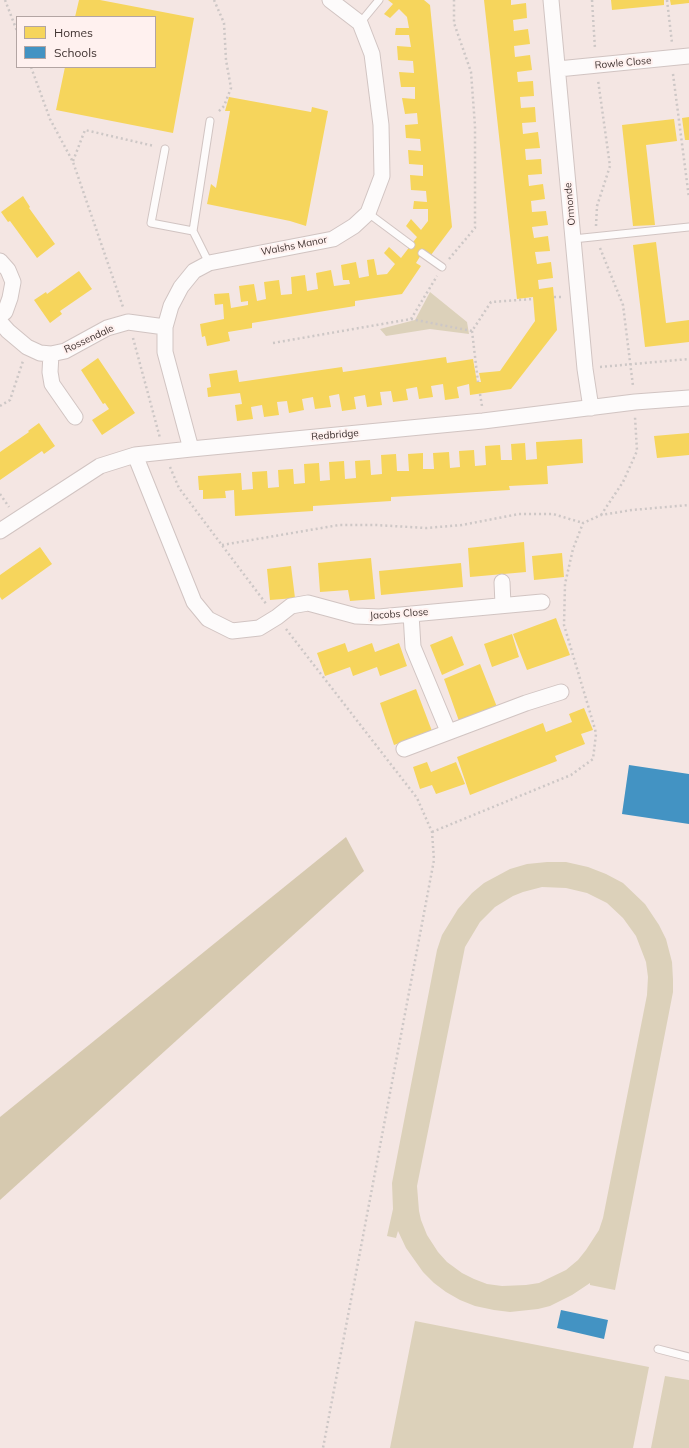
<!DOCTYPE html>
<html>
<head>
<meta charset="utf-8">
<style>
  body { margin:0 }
  #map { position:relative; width:689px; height:1448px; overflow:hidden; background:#f4e6e3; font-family:Mulish,sans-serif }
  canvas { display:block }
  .legend { position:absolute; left:16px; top:16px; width:140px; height:52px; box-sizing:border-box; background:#fff1ef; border:1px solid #b3a5a3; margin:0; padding:5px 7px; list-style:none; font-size:12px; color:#403331 }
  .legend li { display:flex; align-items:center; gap:8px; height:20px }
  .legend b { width:20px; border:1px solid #b3a5a3 }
</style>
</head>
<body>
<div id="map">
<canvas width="689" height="1448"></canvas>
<ul class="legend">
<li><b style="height:11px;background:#f6d55c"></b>Homes</li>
<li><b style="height:11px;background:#4393c3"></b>Schools</li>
</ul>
</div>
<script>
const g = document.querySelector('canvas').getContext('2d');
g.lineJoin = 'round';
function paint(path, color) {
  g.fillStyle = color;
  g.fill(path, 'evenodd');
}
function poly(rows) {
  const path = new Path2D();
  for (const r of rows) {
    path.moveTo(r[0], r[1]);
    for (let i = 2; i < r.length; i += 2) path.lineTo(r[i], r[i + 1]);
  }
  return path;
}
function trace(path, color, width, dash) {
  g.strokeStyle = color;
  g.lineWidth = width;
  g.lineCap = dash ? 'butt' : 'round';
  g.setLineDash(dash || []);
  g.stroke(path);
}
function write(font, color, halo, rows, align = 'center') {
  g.font = font + ' Mulish,sans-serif';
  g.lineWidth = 4;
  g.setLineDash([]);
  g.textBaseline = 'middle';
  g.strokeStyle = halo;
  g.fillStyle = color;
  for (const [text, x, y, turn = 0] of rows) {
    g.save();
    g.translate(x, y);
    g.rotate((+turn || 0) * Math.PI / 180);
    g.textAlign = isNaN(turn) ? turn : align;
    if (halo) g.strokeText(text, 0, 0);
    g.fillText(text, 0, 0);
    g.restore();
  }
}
const green = poly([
  [430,292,467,322,469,334,430,329,386,336,380,329,415,320],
  [547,862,566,862,588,867,606,874,623,883,645,904,659,925,666,939,672,962,673,980,673,992,615,1290,590,1285,590,1283,572,1295,550,1306,538,1309,510,1312,494,1310,475,1306,460,1300,446,1292,434,1283,423,1272,406,1248,398,1231,396,1238,387,1236,393,1209,392,1183,437,950,442,935,458,909,472,893,484,883,510,869,527,864],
  [542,887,566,888,587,893,607,903,623,918,636,936,646,962,648,977,647,995,603,1218,599,1230,586,1250,578,1260,566,1270,539,1283,526,1285,502,1286,487,1284,474,1279,462,1273,447,1262,438,1252,427,1235,421,1220,419,1211,417,1186,465,947,480,922,495,907,513,896,523,892],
  [415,1321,649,1367,633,1448,390,1448],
  [665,1376,689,1380,689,1448,651,1448]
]);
const forest = poly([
  [346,837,364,871,0,1200,0,1117]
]);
const homes = poly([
  [79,0,100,0,194,18,173,133,56,110,65,67,155,67,155,17,75,17],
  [388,0,424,0,430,5,452,227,431,255,424,250,416,263,421,266,402,294,355,301,355,306,252,323,252,328,228,332,230,341,207,346,205,336,202,337,200,324,224,319,223,304,215,305,214,294,229,293,231,308,248,305,248,301,241,302,239,286,254,284,257,301,266,299,264,282,279,280,281,295,292,294,291,277,305,275,307,291,318,289,316,273,331,270,334,286,350,284,349,280,343,280,341,265,356,262,359,278,369,276,367,260,374,259,377,275,387,274,395,264,384,253,389,247,401,258,417,237,406,226,411,219,421,230,428,221,428,209,413,209,414,201,427,202,426,191,411,190,410,175,423,176,423,165,409,164,408,150,421,151,420,139,406,138,405,125,418,124,417,113,405,114,402,98,415,99,415,87,401,87,399,72,414,73,413,61,398,60,397,46,411,47,409,35,395,35,396,28,409,28,407,17,399,9,390,18,384,14,393,4],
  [484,0,511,0,511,5,526,3,527,18,513,20,514,31,528,29,530,44,514,46,515,57,530,55,532,70,517,72,518,82,533,81,534,96,520,97,521,108,535,107,536,122,522,123,523,134,538,132,540,148,525,149,526,160,541,159,542,174,528,175,529,186,543,184,545,199,531,201,532,212,546,211,548,225,532,227,534,238,548,236,550,251,535,252,537,264,551,262,553,278,538,280,539,289,553,287,557,330,511,389,470,395,469,384,457,387,459,398,445,400,443,384,431,386,433,397,419,399,417,387,406,389,408,400,393,402,391,391,380,392,382,405,367,407,365,395,354,397,356,409,342,411,339,394,329,396,331,407,315,409,313,397,302,399,304,410,289,413,287,401,277,402,279,415,264,417,262,405,251,407,253,419,237,421,235,405,242,404,240,393,208,397,207,388,211,387,209,374,237,370,239,382,342,367,343,372,446,357,447,363,473,359,477,382,481,382,479,373,500,371,535,321,533,297,517,299],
  [611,0,664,0,664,5,612,10],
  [670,0,689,0,689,3,671,5],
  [229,97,311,112,312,107,328,111,306,226,290,221,207,204,211,184,216,188,230,111,225,111],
  [689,117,689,140,685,140,682,118],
  [674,119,677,141,646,145,655,225,633,226,622,125],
  [23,196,30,207,29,208,55,244,37,258,10,221,8,222,1,212],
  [656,242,666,323,689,320,689,342,645,347,633,245],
  [79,271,92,289,60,311,62,314,50,323,34,300,46,292,47,294],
  [98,358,135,413,102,435,92,420,109,409,105,403,103,404,81,370],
  [39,423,55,446,44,454,42,451,0,480,0,452,29,432,28,431],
  [689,433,689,455,657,458,654,436],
  [582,439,583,463,547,466,548,484,509,486,510,490,391,497,391,501,313,506,313,511,235,516,234,490,225,491,226,498,203,499,203,490,199,490,198,476,241,473,242,490,253,489,252,472,267,471,268,488,279,487,278,470,293,469,294,484,305,483,304,464,319,463,320,481,330,480,329,462,344,461,345,479,356,478,355,461,370,460,371,475,382,474,381,455,396,454,397,471,409,471,408,454,423,453,423,469,434,469,433,453,449,452,450,468,460,467,459,451,474,450,475,466,486,465,485,446,500,445,501,460,512,460,511,444,525,443,526,460,537,459,536,442],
  [524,542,526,572,470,577,468,548],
  [40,547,52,564,2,600,0,597,0,575],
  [562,553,564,577,534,580,532,556],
  [371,558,375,599,350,601,348,590,320,592,318,563],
  [461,563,463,587,381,595,379,571],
  [291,566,295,598,270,600,267,569],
  [556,618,570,655,527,670,513,634],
  [512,634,519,657,492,667,484,644],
  [452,636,464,665,442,675,430,645],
  [345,643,348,652,372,643,375,652,399,643,407,666,380,676,377,667,353,676,350,667,325,676,317,653],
  [480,664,497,707,459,721,444,679],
  [416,689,432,731,394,745,380,703],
  [584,708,593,730,581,734,585,744,555,756,557,761,470,795,457,757,543,723,546,732,572,722,569,714],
  [427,762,431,772,456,762,465,784,436,794,432,785,420,789,413,767]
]);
const schools = poly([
  [629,765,689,774,689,824,622,814],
  [561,1310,608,1320,604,1339,557,1328]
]);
const path = poly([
  [5,0,17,31],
  [214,0,224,23,226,60,231,88,224,106,217,113],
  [592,0,595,49],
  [667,0,672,43],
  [31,67,50,119,73,162,123,307],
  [673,74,689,198],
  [73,161,85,130,154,146],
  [596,226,597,206,610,166,598,80],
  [600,248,623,305,633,386],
  [449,259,475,228,475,126,471,72,454,23,454,0],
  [554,297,564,297],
  [411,319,472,331,491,302,533,299],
  [472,331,478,382],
  [133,338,160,438],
  [273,343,411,319,437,276],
  [600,367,689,359],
  [480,394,482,406],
  [0,406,10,400,23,361],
  [170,467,179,488,267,605],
  [0,494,9,507],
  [601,515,623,482,637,451,635,417],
  [222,545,339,525,376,525,426,528,462,525,519,514,553,514,583,523],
  [286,629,417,798,432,832,434,860,323,1448],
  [432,832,571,775,593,759,596,734,595,729,564,625,565,584,573,549,583,523,601,515,632,510,689,505]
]);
const lane = poly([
  [360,23,379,0],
  [165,149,151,223,193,231],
  [368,213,411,245],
  [573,239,689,227],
  [422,253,442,267],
  [209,263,193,231,210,121],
  [658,1349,689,1357]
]);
const street = poly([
  [551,0,585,369,591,408],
  [558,69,689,56],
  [0,261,8,270,13,282,10,298,5,312,0,316],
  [0,322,8,331,27,347,40,353,51,354,65,351,107,328,128,322,165,327],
  [51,354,50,372,52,384,75,417],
  [191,449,165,352,165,327,171,306,181,287,194,271,209,263,333,239,354,226,368,213,382,176,381,125,372,54,360,23,330,0],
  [135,455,194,602,208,619,232,631,259,628,277,617,291,606,308,603,356,616,379,617,542,602],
  [0,531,100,466,135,455,191,449,483,421,635,402,689,398],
  [502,582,503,605],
  [411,614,413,647,448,731],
  [404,749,526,703,561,692]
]);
const streetNames = [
  ["Rowle Close",623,63,-5],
  ["Ormonde",570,204,-95],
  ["Walshs Manor",294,246,-11],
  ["Rossendale",89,339,-25],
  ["Redbridge",335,435,-5],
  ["Jacobs Close",399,614,-4]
];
paint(green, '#dcd1ba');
paint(forest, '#d6c9af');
paint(homes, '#f6d55c');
paint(schools, '#4393c3');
trace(lane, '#d1c4c2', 9);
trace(street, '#d1c4c2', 17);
trace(path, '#cdc7c6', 2.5, [2, 3]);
trace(lane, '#fdfbfb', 7);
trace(street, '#fdfbfb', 15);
write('10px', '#403331', '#fff1ef', streetNames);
</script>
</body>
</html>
